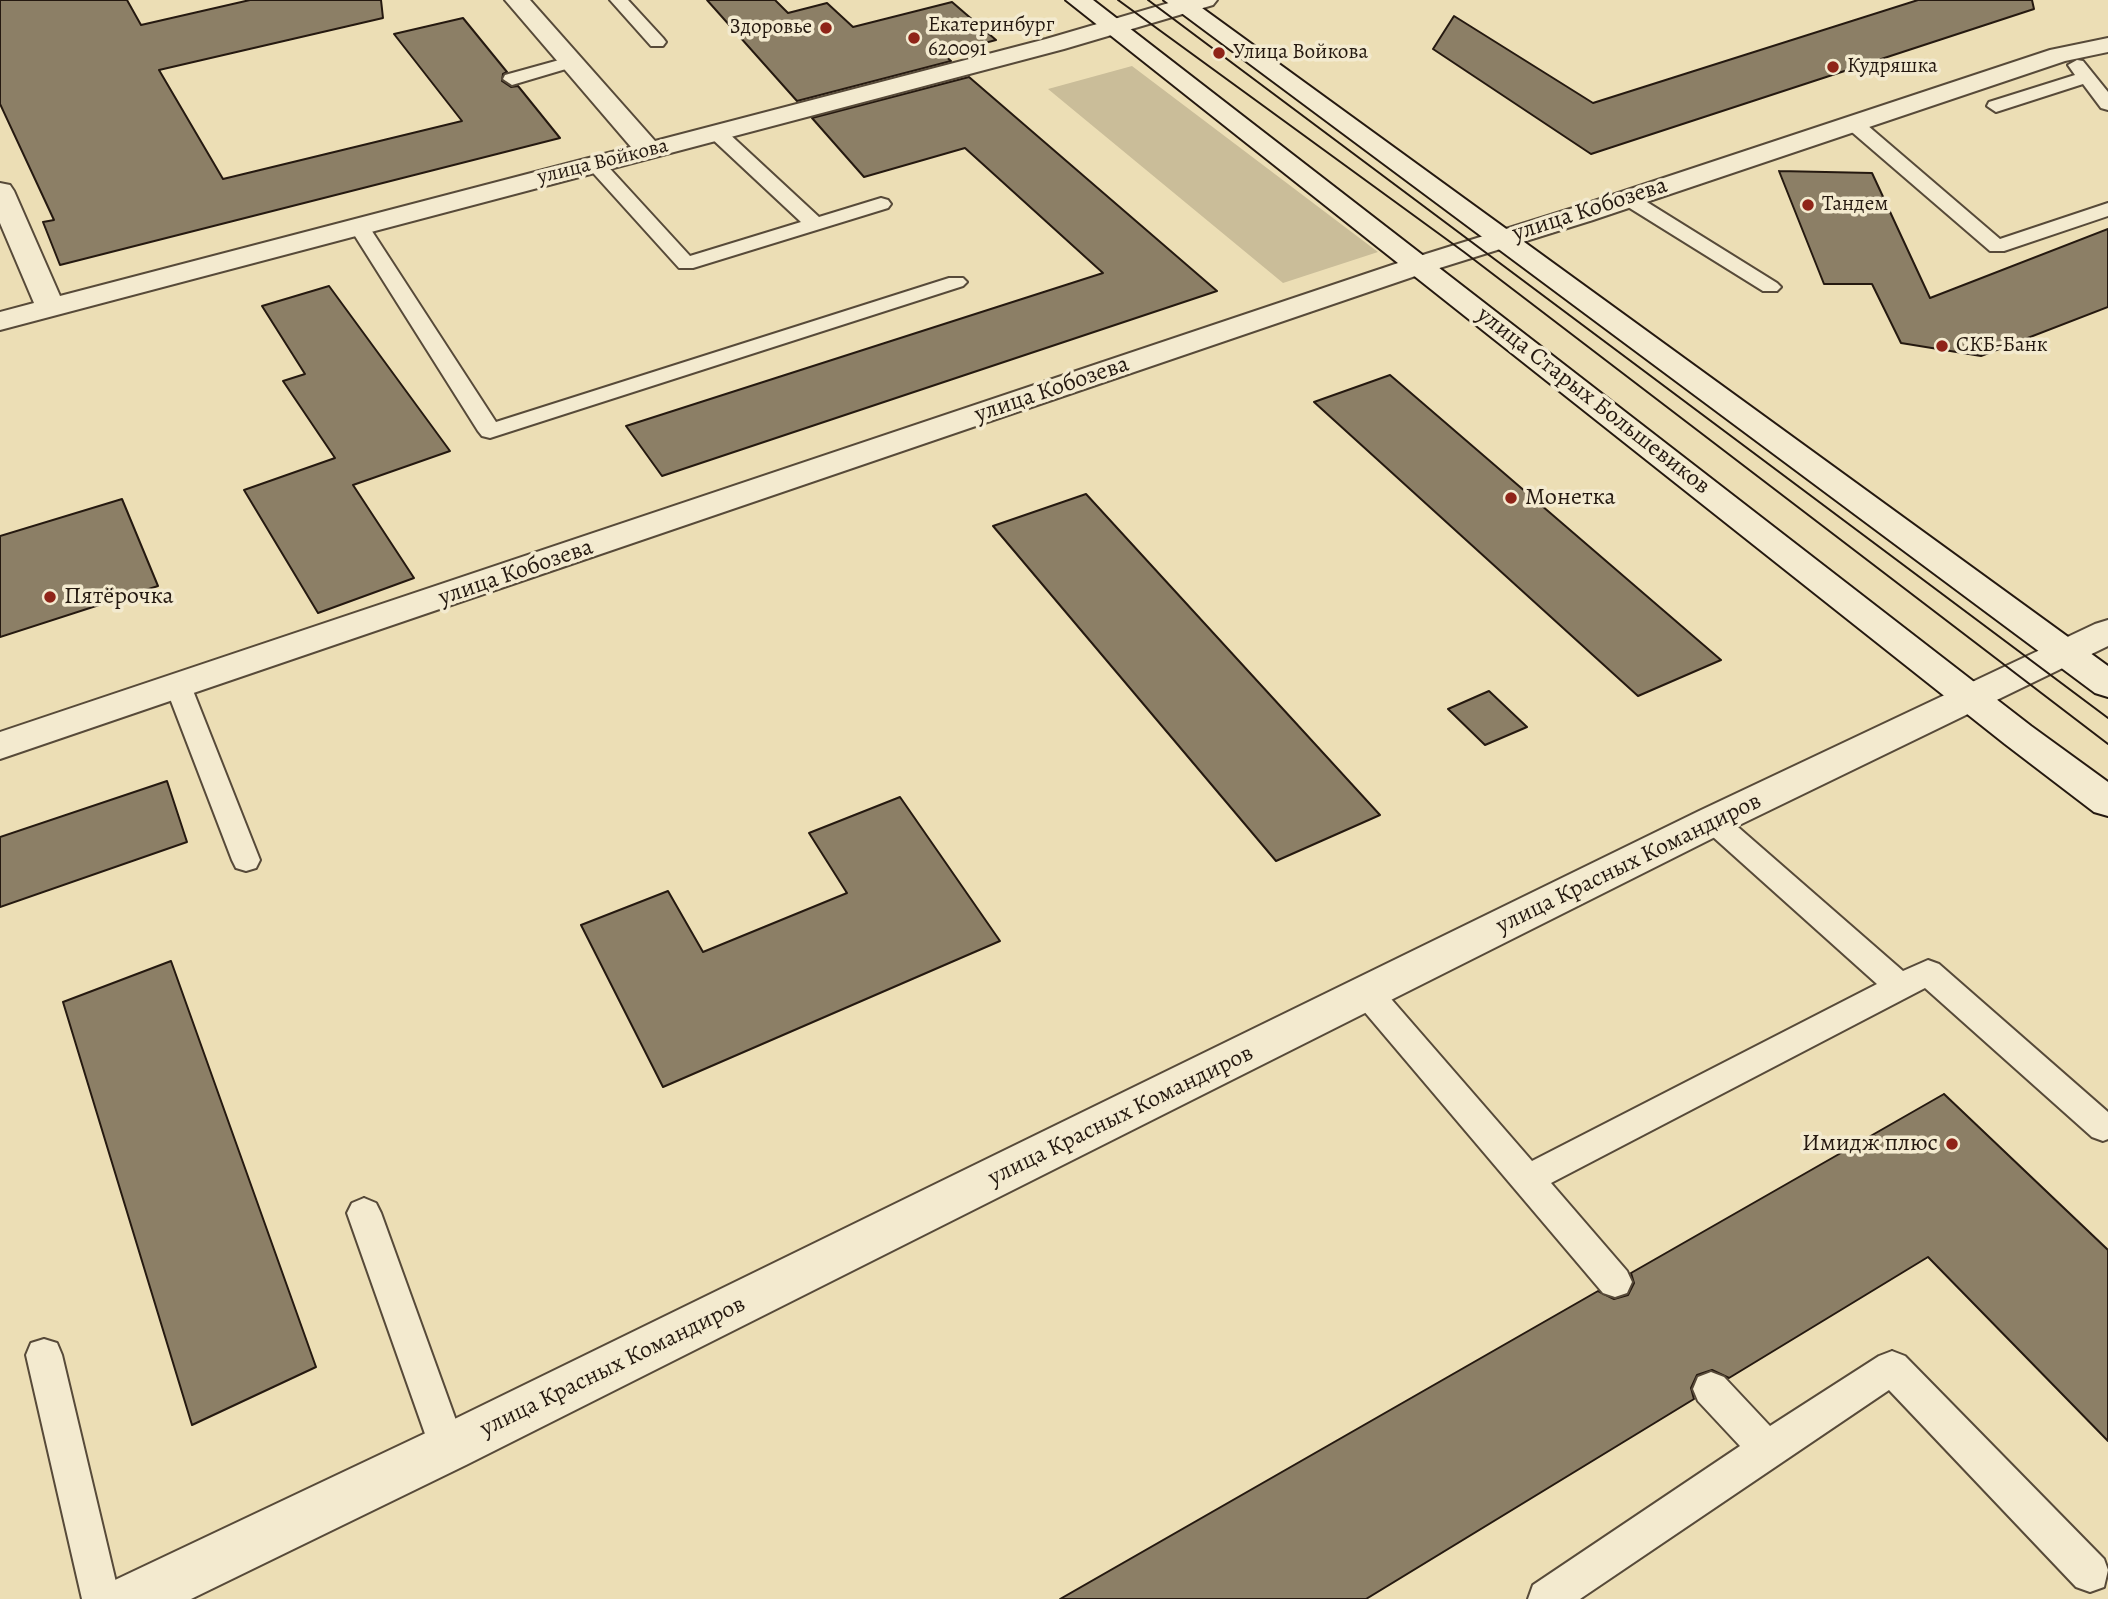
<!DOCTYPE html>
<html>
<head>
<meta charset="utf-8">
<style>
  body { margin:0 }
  canvas { display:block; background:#ecdeb5 }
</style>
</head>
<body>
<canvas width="2108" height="1599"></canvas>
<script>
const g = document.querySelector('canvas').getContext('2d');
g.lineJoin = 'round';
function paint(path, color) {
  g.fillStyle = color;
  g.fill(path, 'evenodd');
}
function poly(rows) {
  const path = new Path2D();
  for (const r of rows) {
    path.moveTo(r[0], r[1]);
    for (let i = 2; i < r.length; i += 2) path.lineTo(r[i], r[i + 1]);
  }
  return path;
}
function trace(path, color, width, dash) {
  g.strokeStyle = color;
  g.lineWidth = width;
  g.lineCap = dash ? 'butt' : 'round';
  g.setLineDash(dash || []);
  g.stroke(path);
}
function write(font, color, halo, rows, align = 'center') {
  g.font = font + ' Alegreya,serif';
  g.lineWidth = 7;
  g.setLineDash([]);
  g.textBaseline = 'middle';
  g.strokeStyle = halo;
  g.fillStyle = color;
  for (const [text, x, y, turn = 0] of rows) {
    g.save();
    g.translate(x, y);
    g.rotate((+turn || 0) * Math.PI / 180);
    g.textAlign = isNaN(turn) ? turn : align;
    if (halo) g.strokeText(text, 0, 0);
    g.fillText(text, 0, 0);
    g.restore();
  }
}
const green = poly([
  [1132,66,1378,252,1283,283,1048,89]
]);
const building = poly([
  [0,0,127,0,141,25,250,0,381,0,383,18,159,70,223,179,462,121,394,34,463,18,507,72,503,74,502,81,511,87,518,86,560,138,60,265,43,222,54,220,0,104,0,0],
  [707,0,775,0,788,13,827,3,853,27,952,2,996,40,943,54,951,61,797,101,707,0],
  [1918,0,2032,0,2034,9,1591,154,1433,49,1454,16,1593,103,1918,0],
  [969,77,1217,291,662,476,626,426,1103,273,965,148,864,177,812,118,969,77],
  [1779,171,1872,173,1930,298,2108,229,2108,307,1981,356,1901,343,1872,284,1824,284,1779,171],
  [329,286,450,451,353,485,414,578,318,613,244,490,335,458,283,381,305,374,262,306,329,286],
  [1390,375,1721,660,1638,696,1314,402,1390,375],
  [1086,494,1380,815,1276,861,993,526,1086,494],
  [122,499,158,586,0,637,0,536,122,499],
  [1489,691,1527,727,1485,745,1448,709,1489,691],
  [167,781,187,842,0,907,0,837,167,781],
  [900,797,1000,941,663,1087,581,925,668,891,703,952,847,893,809,833,900,797],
  [171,961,316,1367,192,1425,63,1002,171,961],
  [1944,1094,2108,1250,2108,1441,1928,1257,1729,1378,1712,1370,1697,1375,1691,1388,1694,1399,1366,1599,1060,1599,1598,1291,1614,1299,1628,1295,1634,1283,1631,1273,1944,1094]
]);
const service = poly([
  [610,0,628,0,663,38,666,42,663,46,651,46,610,0],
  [570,57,579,62,576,66,512,85,503,79,505,75,570,57],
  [2077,60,2083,61,2108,92,2108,110,2101,108,2083,84,1996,112,1987,106,1989,102,2075,75,2068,65,2077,60],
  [1853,117,1860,119,2000,239,2108,203,2108,216,2004,251,1990,251,1846,127,1844,123,1853,117],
  [717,127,724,129,819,217,881,198,888,200,891,204,888,208,693,268,679,268,585,164,595,158,602,160,690,256,801,222,710,137,707,133,710,129,717,127],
  [1627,192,1634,194,1777,283,1781,287,1777,291,1763,291,1620,202,1617,198,1620,194,1627,192],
  [358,219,365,221,368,225,496,422,949,278,963,278,967,282,963,286,490,438,482,436,478,431,348,225,351,221,358,219],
  [179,679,188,682,192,688,260,860,256,868,246,871,236,868,232,860,166,688,170,682,179,679],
  [1713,811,1723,814,1903,971,1928,960,1939,964,2108,1112,2108,1139,2103,1141,2092,1137,1925,988,1551,1183,1627,1271,1632,1282,1627,1293,1615,1297,1603,1293,1357,1003,1353,994,1357,985,1368,982,1379,985,1532,1161,1877,984,1703,828,1699,821,1703,814,1713,811],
  [364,1198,376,1203,381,1213,466,1448,461,1460,448,1466,435,1460,430,1448,347,1213,352,1203,364,1198],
  [44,1339,57,1343,62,1355,120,1599,82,1599,26,1355,31,1343,44,1339],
  [1892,1351,1905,1356,2104,1559,2108,1570,2104,1587,2090,1592,2076,1587,1889,1390,1580,1599,1528,1599,1533,1585,1740,1446,1698,1401,1693,1389,1698,1377,1711,1372,1724,1377,1770,1426,1879,1356,1892,1351]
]);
const minor = poly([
  [505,0,530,0,655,141,1046,39,1179,0,1217,0,1213,5,1064,49,0,330,0,312,34,303,0,223,0,183,10,185,14,191,60,296,631,147,505,0],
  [2108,38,2108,52,2065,61,1593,220,1430,271,0,759,0,732,1410,259,1573,208,2050,50,2108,38]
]);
const tertiary = poly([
  [2108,620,2108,646,1727,831,466,1465,191,1599,107,1599,115,1580,430,1431,1699,811,2095,624,2108,620]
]);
const secondary = poly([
  [1066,0,1093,0,2031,726,2108,782,2108,816,2094,812,2005,744,1066,0],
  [1164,0,1191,0,2108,666,2108,697,2095,693,1164,0]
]);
const tram = poly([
  [1118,0,1464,252,2108,744],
  [1148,0,2108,718]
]);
const markers = [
  [826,28,7,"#8f2418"],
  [914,38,7,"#8f2418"],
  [1219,53,7,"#8f2418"],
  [1833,67,7,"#8f2418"],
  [1808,205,7,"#8f2418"],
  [1942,346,7,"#8f2418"],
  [1511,498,7,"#8f2418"],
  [50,597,7,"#8f2418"],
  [1952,1144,7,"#8f2418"]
];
const farPoinames = [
  ["Екатеринбург",928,26],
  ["620091",928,50],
  ["Здоровье",812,28,"right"],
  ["Улица Войкова",1233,53],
  ["Кудряшка",1847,67],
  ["Тандем",1822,205],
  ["СКБ-Банк",1956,346]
];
const farStreetnames = [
  ["улица Войкова",603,162,-14]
];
const streetNames = [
  ["улица Кобозева",1590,210,-18],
  ["улица Кобозева",1052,390,-19],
  ["улица Старых Большевиков",1593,401,38],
  ["улица Кобозева",516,573,-19],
  ["улица Красных Командиров",1629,864,-26],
  ["улица Красных Командиров",1121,1116,-26],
  ["улица Красных Командиров",613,1367,-26]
];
const poiNames = [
  ["Монетка",1525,498],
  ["Пятёрочка",64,597],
  ["Имидж плюс",1938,1144,"right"]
];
paint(green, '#cabd99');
paint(building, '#8c7f66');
trace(building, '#251910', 2);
trace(service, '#574a39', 4);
trace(minor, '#574a39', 4);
trace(tertiary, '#574a39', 4);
trace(secondary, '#251910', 4);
paint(service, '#f3eacf');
paint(minor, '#f3eacf');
paint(tertiary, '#f3eacf');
paint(secondary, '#f3eacf');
trace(tram, '#251910', 2);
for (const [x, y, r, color] of markers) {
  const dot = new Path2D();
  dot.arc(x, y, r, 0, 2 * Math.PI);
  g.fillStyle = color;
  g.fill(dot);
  trace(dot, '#f3eacf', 2.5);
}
write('21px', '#251910', '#f3eacf', farPoinames, 'left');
write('21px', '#251910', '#f3eacf', farStreetnames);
write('24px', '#251910', '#f3eacf', streetNames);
write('24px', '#251910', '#f3eacf', poiNames, 'left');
</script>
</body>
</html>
